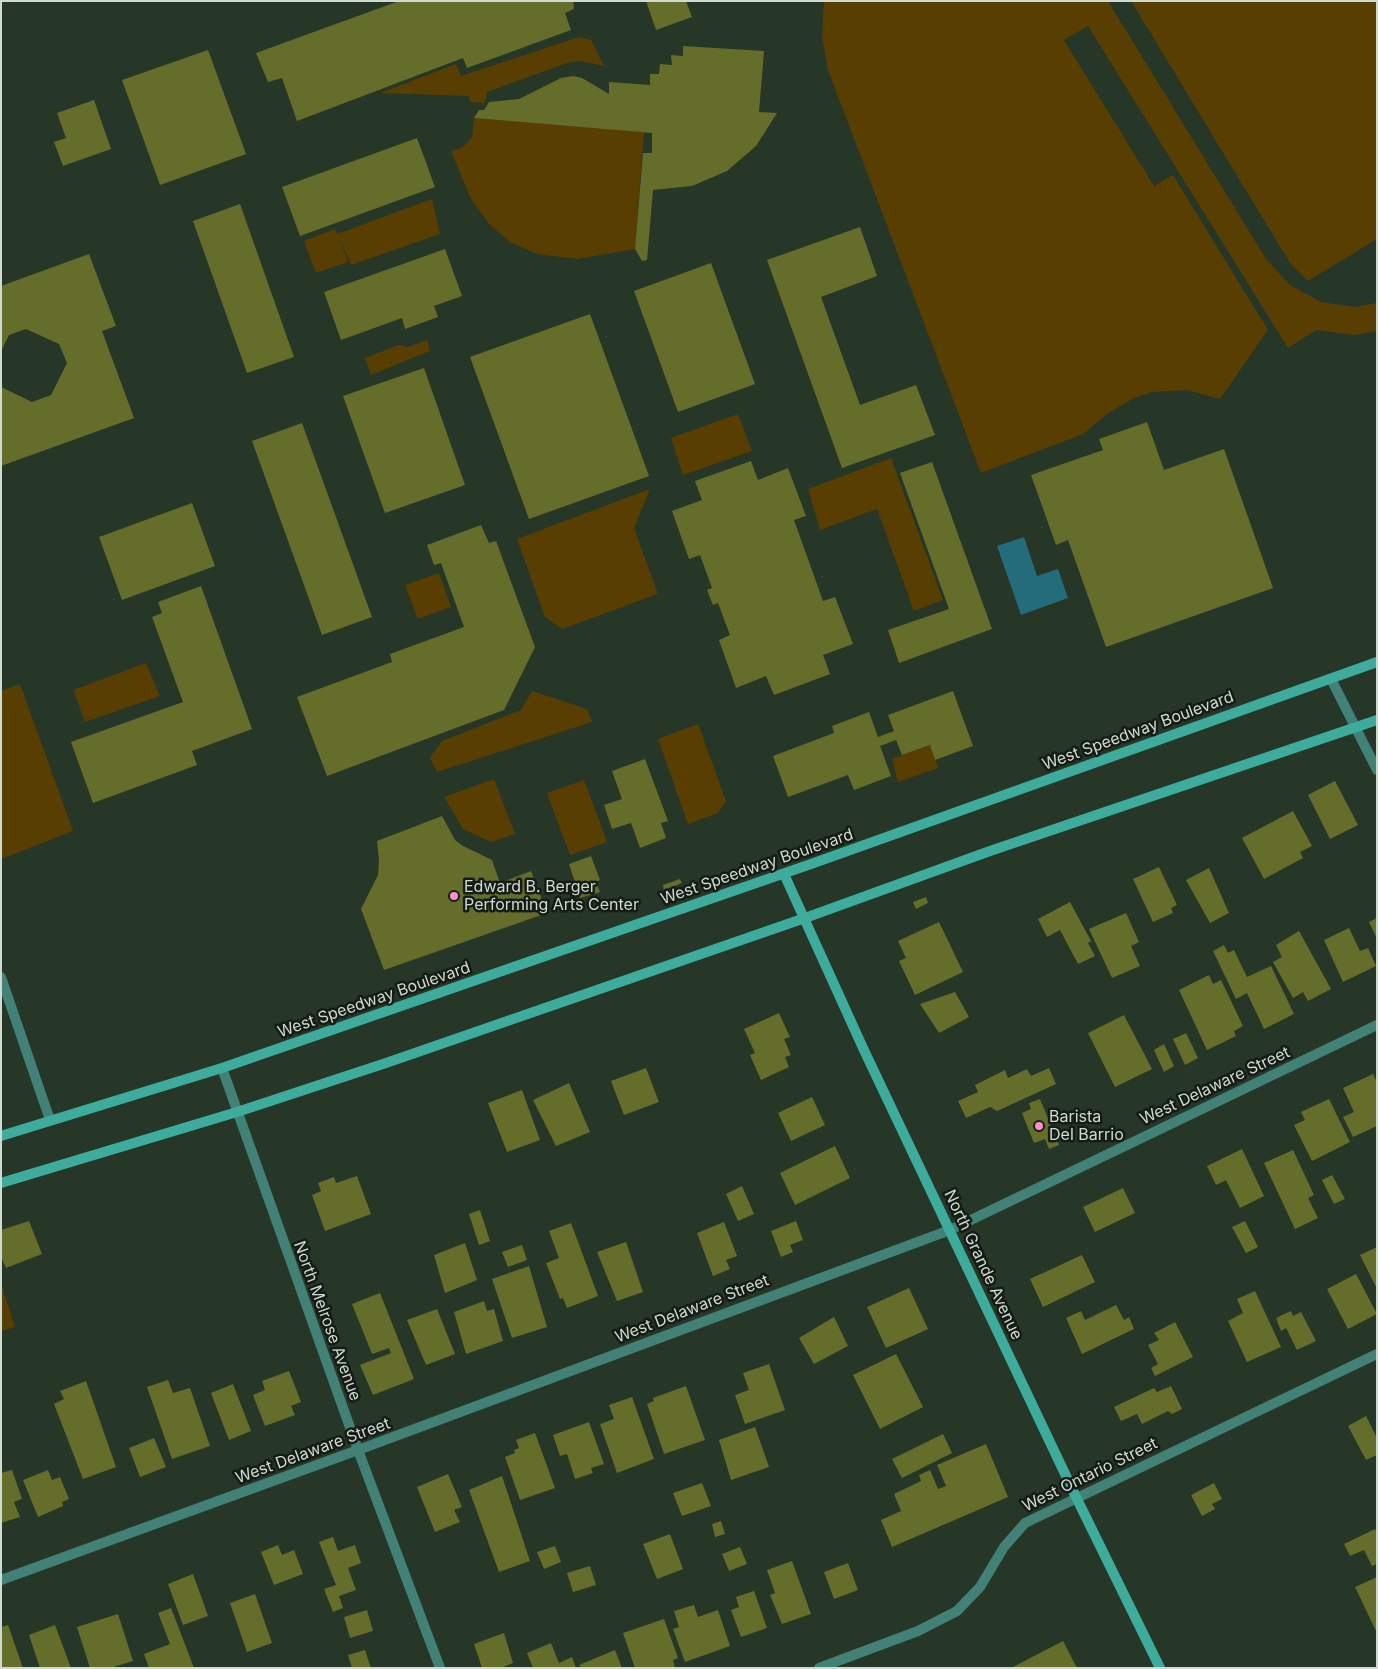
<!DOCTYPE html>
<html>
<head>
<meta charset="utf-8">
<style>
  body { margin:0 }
  #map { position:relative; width:1378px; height:1669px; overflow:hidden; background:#263728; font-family:Inter,sans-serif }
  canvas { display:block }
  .frame { position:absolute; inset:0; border:2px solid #cfdad0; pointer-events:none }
</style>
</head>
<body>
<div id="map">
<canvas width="1378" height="1669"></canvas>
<div class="frame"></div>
</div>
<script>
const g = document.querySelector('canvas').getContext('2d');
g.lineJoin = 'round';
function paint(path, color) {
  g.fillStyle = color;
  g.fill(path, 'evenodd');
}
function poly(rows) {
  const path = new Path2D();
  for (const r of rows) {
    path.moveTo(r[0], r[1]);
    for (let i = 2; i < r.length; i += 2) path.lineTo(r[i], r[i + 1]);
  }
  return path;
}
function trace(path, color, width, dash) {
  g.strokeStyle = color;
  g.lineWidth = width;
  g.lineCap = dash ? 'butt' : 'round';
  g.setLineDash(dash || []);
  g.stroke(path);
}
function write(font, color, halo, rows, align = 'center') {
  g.font = font + ' Inter,sans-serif';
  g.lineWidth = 5;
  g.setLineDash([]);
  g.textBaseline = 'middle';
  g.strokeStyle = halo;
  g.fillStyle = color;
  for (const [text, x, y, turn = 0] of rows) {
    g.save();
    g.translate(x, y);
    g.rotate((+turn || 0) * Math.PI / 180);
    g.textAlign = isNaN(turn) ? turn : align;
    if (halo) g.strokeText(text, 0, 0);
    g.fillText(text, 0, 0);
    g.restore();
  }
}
const green = poly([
  [824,1,1108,1,1266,259,1290,285,1321,302,1355,307,1377,303,1377,331,1354,335,1316,330,1288,348,1088,26,1064,40,1154,186,1173,175,1268,330,1220,399,1187,390,1153,392,1134,398,1107,414,1083,434,981,473,828,70,822,36],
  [1131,1,1377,1,1377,239,1308,281,1290,263],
  [579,37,591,40,604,66,580,61,567,63,487,92,485,103,470,102,469,96,380,93,456,64,461,76],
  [474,118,644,132,635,249,577,259,537,254,510,242,489,224,471,199,451,151,462,148,472,137],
  [432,199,440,234,351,265,339,237,348,262,316,273,304,241,335,229,337,234],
  [427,340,430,351,371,375,365,358,399,345,408,347],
  [738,414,752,451,683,475,671,438],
  [891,458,943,600,914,611,877,509,820,530,808,489],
  [650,489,634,528,658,594,562,629,545,617,517,539],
  [439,573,451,607,418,619,405,585],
  [146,663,160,696,85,722,73,690],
  [20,684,73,831,1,859,1,691],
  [532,691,587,709,592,722,437,772,430,758,442,741,521,710],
  [698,724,726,801,718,813,688,824,658,739],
  [930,745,938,768,898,782,892,759],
  [494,779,515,834,491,842,463,829,444,797],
  [584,780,607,842,570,855,547,793],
  [1,1284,15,1327,1,1331]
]);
const water = poly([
  [1024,537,1037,576,1058,569,1068,598,1021,615,997,546]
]);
const building = poly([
  [399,1,573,1,574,9,565,13,571,30,467,68,463,58,297,121,282,78,268,82,256,53],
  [646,1,686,1,692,17,656,30],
  [683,46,764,51,759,112,777,113,756,146,727,171,692,186,653,190,647,260,642,261,635,249,643,153,652,153,652,133,474,118,479,110,484,110,489,102,519,99,561,78,573,76,582,78,609,94,609,82,650,85,650,74,659,74,660,64,672,65,671,55,683,56],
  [208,50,246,154,160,185,122,80],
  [94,100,111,149,63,166,54,142,66,138,57,113],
  [417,138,435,187,300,236,282,187],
  [240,204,294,357,247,373,193,221],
  [860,227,877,276,821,297,860,405,916,385,935,435,842,468,767,260],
  [445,249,462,296,434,306,438,317,405,329,402,318,341,340,324,292],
  [89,254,116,326,102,331,134,418,1,466,1,387,32,402,51,395,67,363,59,344,26,329,9,335,1,351,1,286],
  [711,263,755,384,678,412,634,291],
  [590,314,649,476,529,519,470,357],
  [424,368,465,485,385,513,343,396],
  [1147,422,1164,470,1224,449,1273,588,1106,647,1068,540,1056,545,1031,475,1103,450,1099,439],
  [302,423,372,617,322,635,252,441],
  [751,461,758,480,788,468,806,516,794,520,823,601,835,597,853,644,823,655,830,674,774,695,766,676,736,688,719,640,730,635,718,603,713,605,707,590,712,588,700,555,689,559,672,511,702,500,695,481],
  [932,462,992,629,899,663,888,630,949,609,900,473],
  [192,503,215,566,122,600,99,537],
  [481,525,489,543,496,541,535,647,504,710,327,776,297,697,392,662,390,654,464,627,441,563,434,565,427,545],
  [201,586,252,729,192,751,197,765,93,803,71,742,183,702,152,617,162,613,158,602],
  [953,691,973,746,935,760,930,745,902,755,896,740,880,746,891,776,854,790,848,775,788,797,773,756,834,733,832,726,869,712,878,737,894,731,888,715],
  [645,759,668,821,661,823,666,838,640,848,631,823,612,829,604,805,622,799,612,771],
  [1335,781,1358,825,1330,839,1308,795],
  [1293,811,1312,846,1300,852,1303,858,1264,879,1242,838],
  [442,816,455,840,463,846,492,860,500,883,531,871,547,913,384,970,361,909,378,875,379,860,377,841],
  [591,856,600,880,596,882,600,892,580,898,569,864],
  [1159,867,1177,905,1171,908,1173,913,1153,922,1133,879],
  [1209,868,1229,913,1210,923,1186,880],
  [680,879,682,883,664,890,663,885],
  [926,897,928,903,916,909,913,902],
  [1070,902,1091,941,1088,943,1095,956,1078,964,1060,930,1047,937,1038,919],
  [1126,913,1139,942,1131,946,1140,966,1112,978,1089,929],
  [1377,918,1377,939,1369,922],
  [939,922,963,972,915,995,899,961,906,958,898,941],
  [1349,928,1360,951,1368,948,1376,966,1343,982,1324,940],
  [1299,931,1331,989,1308,1001,1303,992,1293,998,1273,962,1282,957,1276,945],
  [1224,945,1228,953,1234,950,1247,977,1271,966,1294,1014,1264,1029,1247,993,1236,999,1213,951],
  [1209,975,1213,984,1221,980,1243,1026,1234,1031,1236,1036,1207,1050,1179,990],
  [955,992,969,1017,939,1033,920,1004],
  [779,1013,790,1037,784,1039,791,1055,785,1057,789,1067,761,1080,750,1055,755,1053,744,1029],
  [1124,1015,1152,1069,1115,1087,1088,1033],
  [1186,1033,1198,1058,1185,1065,1173,1039],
  [1164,1044,1174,1066,1164,1072,1154,1050],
  [646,1068,659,1102,624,1115,611,1081],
  [1049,1068,1056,1084,997,1111,990,1107,966,1118,958,1101,978,1092,975,1085,1005,1070,1008,1078,1027,1069,1031,1076],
  [1373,1074,1377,1082,1377,1126,1353,1137,1343,1117,1354,1112,1343,1088],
  [569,1083,590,1132,556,1146,533,1100],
  [522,1090,540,1140,507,1152,488,1103],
  [812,1097,825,1125,791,1141,778,1113],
  [1040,1099,1059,1145,1049,1149,1045,1139,1034,1143,1022,1113,1031,1109,1029,1103],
  [1329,1099,1350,1142,1312,1161,1294,1125,1305,1120,1301,1112],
  [835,1146,850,1178,795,1205,780,1173],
  [1242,1149,1264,1196,1240,1208,1226,1180,1216,1185,1207,1166],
  [1293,1150,1314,1195,1308,1198,1318,1218,1295,1229,1264,1163],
  [1332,1175,1345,1199,1334,1204,1322,1180],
  [357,1176,371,1214,325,1231,312,1195,321,1191,318,1183,334,1177,336,1183],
  [742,1186,754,1214,738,1221,726,1194],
  [1123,1188,1135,1213,1095,1232,1083,1207],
  [480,1210,490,1241,479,1245,469,1214],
  [29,1221,42,1254,6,1268,1,1257,1,1230],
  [796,1221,803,1240,790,1245,793,1252,781,1257,771,1231],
  [1245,1221,1258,1247,1246,1253,1232,1227],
  [724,1222,737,1256,726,1260,730,1269,713,1276,697,1233],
  [571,1223,598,1296,567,1308,563,1298,560,1299,546,1263,559,1258,549,1231],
  [626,1242,643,1292,617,1301,597,1252],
  [465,1243,477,1280,445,1293,434,1255],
  [522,1245,527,1260,508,1267,502,1252],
  [1377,1247,1377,1289,1360,1255],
  [1082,1255,1095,1282,1043,1307,1030,1279],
  [529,1266,547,1327,512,1338,492,1279],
  [1356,1274,1377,1314,1348,1329,1327,1289],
  [909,1288,928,1329,886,1348,867,1307],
  [1255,1291,1281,1347,1247,1362,1228,1321,1243,1313,1237,1299],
  [380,1293,414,1379,373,1395,360,1365,391,1353,389,1348,372,1354,352,1304],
  [484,1301,487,1311,494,1309,503,1341,466,1354,454,1312],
  [1116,1305,1124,1320,1129,1317,1134,1329,1082,1354,1066,1318,1081,1311,1085,1320],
  [437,1309,455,1354,426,1365,407,1320],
  [1291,1311,1293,1316,1301,1312,1316,1341,1297,1350,1286,1328,1281,1331,1276,1318],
  [834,1317,848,1346,814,1364,799,1338],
  [1175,1322,1193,1357,1155,1376,1151,1368,1158,1364,1148,1345,1159,1340,1154,1333],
  [896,1354,923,1407,880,1429,853,1375],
  [769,1364,785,1410,745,1424,735,1395,749,1390,743,1373],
  [289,1371,301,1402,291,1406,295,1415,265,1426,253,1395,265,1390,262,1381],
  [168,1380,173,1393,190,1388,210,1446,172,1459,147,1387],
  [86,1381,116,1467,83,1479,54,1404,64,1399,60,1391],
  [233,1384,251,1431,229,1440,211,1393],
  [686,1386,705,1440,664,1454,647,1404,654,1401,653,1398],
  [1171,1386,1182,1409,1172,1414,1168,1411,1142,1424,1137,1414,1121,1421,1114,1407,1154,1388,1157,1392],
  [632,1397,654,1459,617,1473,600,1424,614,1419,609,1405],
  [1366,1416,1377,1438,1377,1455,1366,1460,1348,1426],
  [589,1422,604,1464,591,1468,593,1473,575,1479,567,1454,560,1456,553,1435],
  [755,1427,769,1467,731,1480,719,1440],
  [535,1433,555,1488,520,1500,505,1457,515,1453,514,1450,519,1448,516,1440],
  [943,1434,952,1453,902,1478,892,1459],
  [154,1438,166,1467,140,1477,129,1448],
  [986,1444,1008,1497,892,1547,881,1520,901,1511,894,1494,921,1481,919,1475,930,1470,938,1489,946,1486,937,1465],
  [12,1470,22,1499,14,1502,20,1517,1,1523,1,1473],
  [48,1470,52,1480,60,1477,69,1499,62,1502,63,1506,38,1517,23,1480],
  [448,1474,462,1507,454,1510,460,1522,435,1532,417,1487],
  [502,1476,530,1561,499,1572,469,1490],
  [702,1483,711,1506,682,1516,673,1493],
  [1214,1483,1222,1499,1212,1504,1215,1509,1202,1516,1191,1495],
  [721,1521,725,1534,715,1537,712,1524],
  [1375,1529,1377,1533,1377,1564,1372,1566,1364,1550,1350,1556,1344,1544],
  [670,1534,683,1569,657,1579,643,1544],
  [333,1537,338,1551,355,1545,361,1563,348,1568,356,1590,339,1596,343,1608,333,1612,324,1589,336,1585,319,1542],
  [278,1545,282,1555,294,1550,303,1574,274,1585,261,1552],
  [555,1546,561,1562,544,1569,537,1552],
  [740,1547,747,1564,729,1571,722,1554],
  [792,1561,811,1614,782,1624,770,1595,775,1593,767,1570],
  [848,1563,858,1590,834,1599,824,1572],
  [590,1566,596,1585,573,1592,567,1573],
  [193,1574,208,1616,183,1625,168,1584],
  [1377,1577,1377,1633,1355,1587],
  [754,1591,767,1628,741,1637,731,1610,739,1607,736,1597],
  [255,1594,272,1643,247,1652,230,1603],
  [694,1605,698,1617,718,1610,730,1646,685,1662,673,1629,679,1627,674,1611],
  [171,1608,194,1668,149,1668,144,1654,170,1644,158,1613],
  [367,1610,373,1631,350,1638,344,1617],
  [118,1614,133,1661,110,1668,90,1668,77,1627],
  [664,1619,678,1658,673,1660,675,1668,635,1668,623,1633],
  [8,1625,23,1668,1,1668,1,1627],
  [55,1625,71,1668,40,1668,29,1635],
  [504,1633,513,1663,501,1668,482,1668,474,1644],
  [1063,1641,1077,1668,1011,1668],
  [551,1643,559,1663,572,1657,576,1668,533,1668,527,1653],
  [365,1650,371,1668,352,1668,348,1655],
  [615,1650,622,1668,581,1668,579,1665]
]);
const minor = poly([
  [1331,679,1377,770],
  [1,977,50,1120],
  [222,1068,358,1450,440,1668],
  [1,1580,358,1450,950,1230,1377,1025],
  [819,1668,918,1631,957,1611,980,1587,1004,1547,1025,1523,1377,1354]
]);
const secondary = poly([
  [784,874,863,1048,1076,1497,1160,1668],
  [1,1136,222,1068,811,864,1377,662],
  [1,1183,237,1112,386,1063,805,918,990,851,1377,720]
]);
const markers = [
  [454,896,5,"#f790ce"],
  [1039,1126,5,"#f790ce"]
];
const streetNames = [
  ["West Speedway Boulevard",1138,731,-20],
  ["West Speedway Boulevard",757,867,-19],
  ["West Speedway Boulevard",374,1000,-19],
  ["West Delaware Street",1215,1086,-25],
  ["North Grande Avenue",983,1265,65],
  ["West Delaware Street",692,1309,-21],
  ["North Melrose Avenue",327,1321,70],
  ["West Delaware Street",313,1451,-20],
  ["West Ontario Street",1090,1475,-26]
];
const poiNames = [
  ["Edward B. Berger",464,887],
  ["Performing Arts Center",464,905],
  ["Barista",1049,1117],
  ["Del Barrio",1049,1135]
];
paint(green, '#583e00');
paint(water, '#256c7b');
paint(building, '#656d2b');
trace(minor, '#418176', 10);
trace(secondary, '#3eac9c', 10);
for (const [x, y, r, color] of markers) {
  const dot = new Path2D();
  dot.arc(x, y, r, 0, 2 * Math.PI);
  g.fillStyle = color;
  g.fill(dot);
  trace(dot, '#151c16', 2);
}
write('16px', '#cfdad0', '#151c16', streetNames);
write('16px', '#cfdad0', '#151c16', poiNames, 'left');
</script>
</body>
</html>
